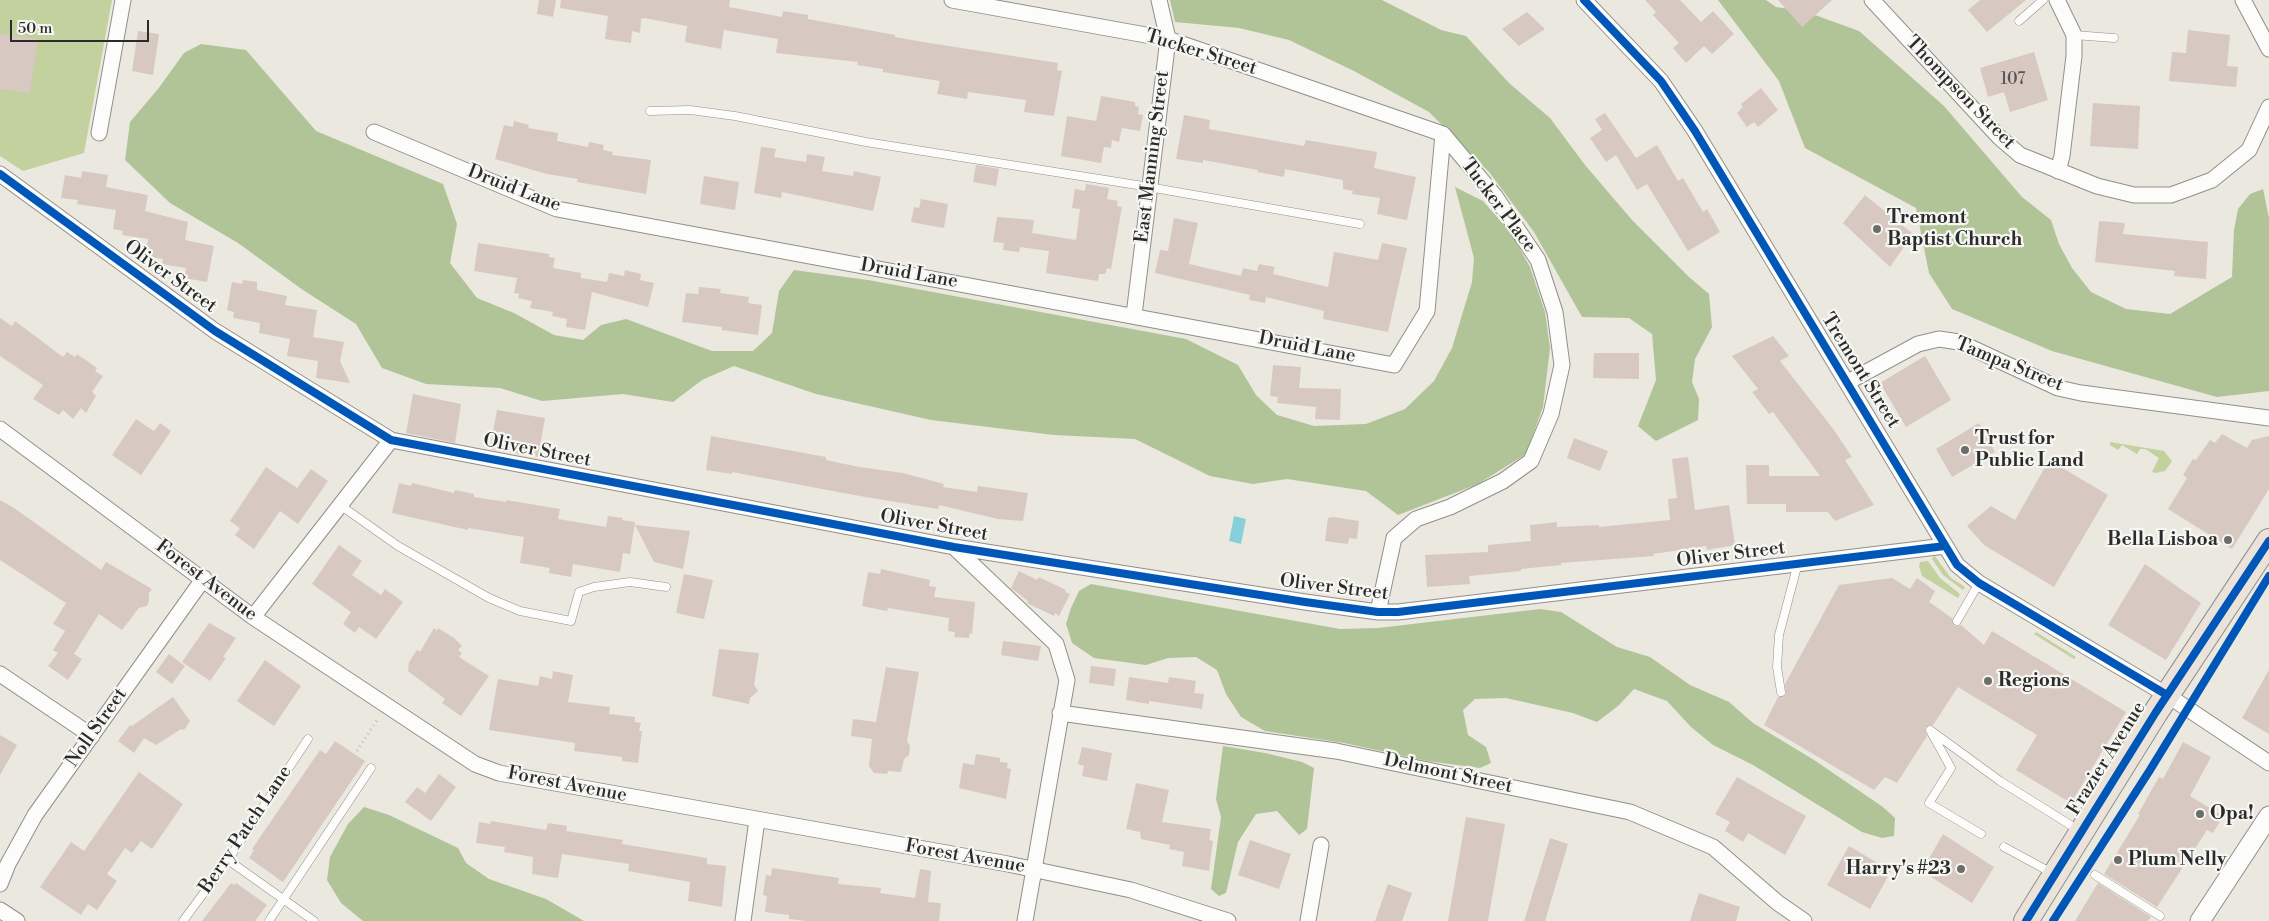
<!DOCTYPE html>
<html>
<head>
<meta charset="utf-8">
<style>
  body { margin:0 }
  #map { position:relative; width:2269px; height:921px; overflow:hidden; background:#ebe8df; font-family:"Libre Bodoni",serif }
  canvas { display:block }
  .scale { position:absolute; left:10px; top:20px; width:139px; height:22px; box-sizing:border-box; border:2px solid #2b2b2b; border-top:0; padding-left:6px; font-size:15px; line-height:18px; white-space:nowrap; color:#2b2b2b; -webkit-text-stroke:4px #f6f6f2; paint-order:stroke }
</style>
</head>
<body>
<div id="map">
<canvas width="2269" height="921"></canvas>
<div class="scale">50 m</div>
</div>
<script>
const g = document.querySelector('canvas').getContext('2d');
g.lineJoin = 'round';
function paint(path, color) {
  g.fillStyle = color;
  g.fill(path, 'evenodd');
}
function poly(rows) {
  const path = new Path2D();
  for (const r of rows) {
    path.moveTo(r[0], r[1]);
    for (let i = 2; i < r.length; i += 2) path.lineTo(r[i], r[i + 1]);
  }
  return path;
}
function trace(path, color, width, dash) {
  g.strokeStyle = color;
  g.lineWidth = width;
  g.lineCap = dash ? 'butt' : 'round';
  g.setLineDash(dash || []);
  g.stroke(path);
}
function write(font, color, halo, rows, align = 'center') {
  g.font = font + ' "Libre Bodoni",serif';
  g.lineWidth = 4.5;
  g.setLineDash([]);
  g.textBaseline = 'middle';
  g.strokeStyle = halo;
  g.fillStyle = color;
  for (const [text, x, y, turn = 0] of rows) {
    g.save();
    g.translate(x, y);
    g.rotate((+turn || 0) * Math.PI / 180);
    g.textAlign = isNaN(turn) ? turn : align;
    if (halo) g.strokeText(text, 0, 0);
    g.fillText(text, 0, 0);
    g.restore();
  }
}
const green = poly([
  [0,0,112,0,84,153,23,171,0,156],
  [2110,442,2164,451,2172,461,2165,471,2155,473,2152,472,2159,458,2145,449,2140,449,2137,454,2122,445,2118,450,2110,445],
  [1934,555,1951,578,1965,587,1963,590,1943,575,1932,559],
  [1928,561,1940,578,1960,594,1958,598,1922,576,1919,566,1920,562],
  [2036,632,2076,657,2074,659,2034,634]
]);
const forest = poly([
  [1170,0,1382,0,1441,30,1466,36,1509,83,1550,118,1585,165,1632,220,1689,277,1709,294,1712,327,1695,359,1692,382,1699,399,1698,420,1656,441,1638,426,1656,380,1652,334,1629,318,1582,317,1534,232,1489,172,1429,112,1354,71,1289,40,1239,28,1175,22],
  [1718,0,1766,0,1776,7,1804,11,1859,31,1944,106,2022,197,2051,220,2059,244,2072,268,2091,292,2126,309,2170,314,2232,277,2234,230,2238,209,2250,194,2263,189,2269,218,2269,391,2217,397,2052,351,1952,309,1929,273,1916,208,1805,148,1779,81],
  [201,44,246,50,316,131,443,184,457,224,450,263,477,298,514,313,554,335,583,340,601,325,626,319,712,351,753,351,772,333,779,291,794,270,868,280,1186,339,1238,365,1256,395,1277,415,1314,426,1366,424,1405,409,1434,381,1452,348,1472,282,1474,258,1455,187,1483,201,1511,233,1530,267,1545,312,1550,348,1543,407,1526,454,1478,484,1398,515,1366,491,1287,479,1253,484,1210,476,1135,439,1054,435,931,420,816,394,734,366,702,380,673,402,623,394,542,401,500,388,426,384,382,368,356,324,303,290,238,243,170,203,125,160,130,122,158,89,184,53],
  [1091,584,1340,629,1378,628,1540,609,1561,612,1617,647,1650,657,1690,685,1729,702,1753,723,1814,760,1883,807,1895,818,1894,836,1882,838,1862,832,1753,765,1713,745,1691,727,1667,701,1634,689,1618,706,1597,722,1573,713,1506,698,1475,699,1463,710,1468,735,1486,747,1491,763,1480,768,1427,761,1344,743,1265,731,1241,717,1226,694,1217,670,1196,657,1168,658,1146,665,1094,658,1072,643,1066,624,1071,608,1079,591],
  [1223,746,1265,753,1302,762,1314,768,1307,829,1299,835,1277,811,1256,814,1238,842,1226,893,1219,896,1211,889,1221,817,1216,799],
  [364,807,389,815,458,848,466,863,489,879,546,899,584,921,363,921,341,903,327,880,330,857,348,824]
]);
const water = poly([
  [1234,516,1246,519,1241,544,1229,541]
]);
const building = poly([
  [539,0,556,0,553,17,537,14],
  [561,0,730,0,729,7,782,17,783,11,808,15,808,19,895,35,895,37,923,42,1058,63,1057,70,1062,71,1054,116,1024,112,1026,100,968,92,967,99,937,94,940,81,883,72,883,69,857,65,858,62,776,53,778,39,724,30,721,49,685,42,687,26,644,18,641,19,640,33,632,31,631,43,605,39,608,16,560,8],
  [1645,0,1680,0,1701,22,1713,11,1734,34,1712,54,1704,46,1686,63,1673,48,1679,43,1653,15,1656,12],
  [1778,0,1832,0,1802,27],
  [1980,0,2026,0,1987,32,1968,10],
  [1527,12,1545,29,1519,46,1502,29],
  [2188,30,2230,35,2227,66,2238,67,2236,87,2169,81,2172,52,2186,53],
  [138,31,159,34,153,75,132,71],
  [0,34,38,39,30,93,0,89],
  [2034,52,2048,100,2010,112,2004,92,1988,97,1980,68],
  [1761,88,1778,110,1758,127,1754,122,1747,127,1737,113,1743,107,1741,104],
  [1101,96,1135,102,1135,106,1139,107,1138,114,1143,115,1140,131,1122,128,1119,142,1112,140,1111,148,1104,147,1101,163,1061,156,1067,116,1096,121],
  [2093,103,2140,106,2138,149,2090,146],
  [1605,113,1636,158,1657,145,1678,181,1683,178,1703,212,1707,209,1720,232,1688,251,1647,184,1637,190,1616,155,1606,162,1590,138,1602,130,1595,119],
  [1184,115,1210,120,1209,129,1304,146,1306,140,1377,152,1374,168,1416,177,1407,220,1377,214,1380,198,1352,194,1353,191,1343,189,1343,180,1285,169,1284,177,1257,172,1258,170,1203,160,1203,163,1176,159],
  [514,121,529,125,528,128,558,133,557,141,588,147,589,142,604,145,603,150,613,152,612,155,651,160,646,194,577,182,578,179,547,174,495,159,504,125,513,127],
  [761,147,776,149,774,157,806,162,807,154,825,157,822,171,853,176,854,171,881,177,873,211,782,192,781,198,754,193],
  [976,165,999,169,996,186,973,182],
  [82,171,108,175,106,187,148,195,145,211,188,222,185,240,214,246,207,282,184,278,186,268,162,264,163,259,145,256,148,239,122,235,123,231,113,229,116,210,77,204,78,200,61,198,65,175,81,178],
  [704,176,739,182,735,210,700,204],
  [1086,184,1109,188,1107,199,1118,201,1117,206,1122,207,1111,269,1107,268,1105,274,1099,274,1098,281,1046,273,1049,251,1020,247,1019,252,1003,250,1004,243,993,242,997,217,1034,220,1032,233,1076,240,1080,209,1072,208,1075,189,1085,191],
  [1865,195,1913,234,1890,267,1843,223],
  [921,199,948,204,944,228,911,222,914,207,919,208],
  [1174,218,1198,223,1189,264,1241,276,1243,268,1257,271,1259,264,1275,267,1273,274,1328,287,1334,252,1378,260,1382,243,1407,248,1388,332,1323,319,1324,311,1266,297,1265,303,1249,300,1250,295,1155,273,1160,250,1168,251],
  [2099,221,2125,223,2123,234,2208,242,2206,279,2174,276,2175,271,2095,262],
  [478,243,549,254,549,257,555,258,553,268,581,273,581,278,607,282,609,273,624,276,625,270,641,274,640,280,654,283,648,307,592,292,585,330,566,327,567,319,552,316,553,312,530,308,532,301,518,298,519,294,514,293,517,278,474,271],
  [243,280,257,282,257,290,287,296,285,305,317,310,313,337,344,342,340,361,350,383,316,378,318,361,287,356,290,339,259,333,260,323,233,318,234,312,227,310,232,282,242,284],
  [699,287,721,289,720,293,749,297,748,303,762,305,758,335,722,330,722,327,682,322,686,293,698,294],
  [0,318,12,326,15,321,63,357,67,352,75,357,77,354,97,368,95,371,103,376,92,392,96,396,86,413,81,408,73,419,63,410,59,415,33,399,43,385,0,356],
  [1773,336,1789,356,1780,361,1834,430,1852,457,1845,460,1874,505,1835,521,1828,512,1786,512,1786,504,1747,504,1746,465,1769,465,1769,476,1820,476,1773,412,1769,414,1752,392,1758,389,1732,356],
  [1594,353,1639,353,1639,379,1593,378],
  [1925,356,1951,400,1906,427,1880,383],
  [1273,365,1301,367,1299,388,1341,389,1340,420,1315,419,1316,407,1277,403,1278,397,1270,396],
  [413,394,461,404,455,443,406,433],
  [497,410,545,418,538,457,490,449],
  [136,419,154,431,160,423,171,431,141,475,112,455],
  [1979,423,1995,452,1952,477,1936,449],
  [2222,434,2247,448,2252,440,2269,436,2269,489,2232,549,2168,509,2187,478,2183,475,2193,459,2196,460,2210,440,2215,443],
  [711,436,826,457,826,460,859,467,903,473,944,484,943,487,977,492,978,486,1028,493,1023,521,998,519,939,505,938,509,854,495,732,472,732,474,706,470],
  [1574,438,1608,451,1600,471,1567,458],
  [1688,457,1695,510,1729,505,1735,545,1707,550,1706,546,1653,554,1654,556,1561,563,1561,565,1521,569,1521,571,1469,576,1470,584,1427,587,1425,555,1488,552,1488,545,1531,541,1530,525,1557,522,1557,527,1599,525,1599,527,1670,520,1668,499,1677,498,1672,459],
  [2049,460,2108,495,2054,587,1984,545,1967,526,1991,506,2015,520],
  [266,467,297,488,311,469,328,481,298,524,280,511,254,549,235,535,240,528,230,521],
  [399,483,411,486,412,483,454,493,455,490,474,494,474,497,506,502,506,500,560,509,558,519,606,527,608,516,623,518,622,520,635,522,630,554,623,553,620,572,573,564,571,577,549,573,550,568,520,563,524,537,468,528,468,530,392,513],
  [0,500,14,508,101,570,106,562,152,589,149,593,149,601,147,606,139,608,122,630,99,614,74,654,82,659,68,680,48,666,58,653,53,650,65,631,53,624,66,603,0,560],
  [1333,517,1359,521,1357,539,1349,538,1348,544,1325,541,1328,518],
  [635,525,690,531,683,569,654,562],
  [339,545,362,561,352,575,381,595,385,589,403,602,376,639,359,627,355,633,343,624,351,612,312,584],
  [2145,564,2201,603,2166,660,2108,625],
  [881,569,930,580,929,586,936,587,934,597,975,602,972,634,970,633,969,638,954,637,955,632,948,631,949,618,888,608,887,611,862,606,868,572,880,574],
  [1019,571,1037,580,1039,577,1066,590,1065,592,1070,594,1059,616,1055,613,1054,616,1027,603,1028,601,1011,588],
  [684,574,713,580,704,619,676,613],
  [1892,578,1910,589,1917,578,1935,591,1929,602,1952,618,1954,626,1961,625,1984,645,1992,631,2126,712,2071,803,2016,770,2037,735,1958,687,1933,725,1925,727,1927,736,1897,783,1885,777,1874,790,1764,725,1778,697,1786,694,1785,684,1839,585],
  [209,623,236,638,223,657,226,658,210,681,182,662],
  [434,628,437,631,438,628,454,638,462,646,458,650,462,653,459,657,489,676,461,716,442,703,445,699,408,671,409,662,417,650,420,652],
  [1003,641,1041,646,1038,661,1001,655],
  [719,649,759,653,754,685,758,691,750,698,749,704,712,696],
  [169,654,185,666,172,684,156,672],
  [265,660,301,686,274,726,237,701],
  [1091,666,1116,669,1114,686,1089,683],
  [886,667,919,672,907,741,910,746,909,755,904,759,901,772,888,771,887,774,874,773,869,766,872,739,851,736,853,719,876,722],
  [2269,670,2269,734,2242,718],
  [553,671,573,675,568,702,610,707,609,714,635,717,635,722,641,723,639,731,642,731,638,763,622,761,622,757,574,751,575,743,489,730,498,679,538,686,540,676,552,679],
  [1129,677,1168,683,1169,677,1196,681,1194,693,1204,694,1202,709,1149,701,1149,704,1126,700],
  [173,697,190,721,184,730,181,729,156,745,144,738,134,753,118,741,130,725,132,726],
  [0,735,17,745,0,775],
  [335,741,365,761,283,882,249,858,254,850,252,849,320,750,326,754],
  [2183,742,2211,757,2190,796,2223,816,2213,833,2207,830,2157,907,2104,874,2140,815,2138,814,2159,777,2163,779],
  [1082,747,1112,753,1107,781,1082,776,1084,766,1078,764],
  [976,754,1000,758,1000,762,1008,763,1007,768,1011,769,1006,799,959,788,963,763,974,765],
  [139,772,183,804,152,849,141,841,132,853,125,848,107,874,117,881,97,910,88,904,81,915,40,887,71,842,84,851],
  [439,774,456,787,431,821,405,802,417,787,425,793],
  [1737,777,1806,816,1785,855,1748,833,1743,842,1725,831,1730,822,1715,814],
  [1136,783,1169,790,1162,822,1211,829,1209,840,1213,841,1209,871,1182,866,1184,852,1169,849,1170,845,1141,839,1140,832,1126,829],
  [1466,817,1505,824,1488,921,1448,921],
  [491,821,546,830,548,823,567,826,566,831,623,840,622,844,707,858,707,864,726,866,722,907,688,901,690,882,628,871,629,864,562,854,558,878,532,874,533,857,504,852,505,847,476,843,479,822,490,824],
  [1943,834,1994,867,1972,903,1922,871],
  [1550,838,1568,844,1545,921,1524,921],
  [1250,840,1291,854,1279,889,1238,875],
  [1849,846,1891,871,1870,909,1827,885],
  [772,868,839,878,838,884,881,888,880,893,915,898,920,869,931,871,928,902,941,903,939,921,807,921,789,919,789,915,765,912,767,896,763,895,766,875,771,876],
  [231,883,234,885,236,883,267,905,255,921,202,921],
  [2098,883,2151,917,2148,921,2075,921],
  [1388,884,1412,893,1402,921,1375,921],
  [1699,893,1740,907,1736,921,1690,921]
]);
const path = poly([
  [357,751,377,720]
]);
const service = poly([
  [2019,21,2043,0],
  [2074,35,2114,38],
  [650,111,690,110,735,116,866,142,1137,185,1360,224],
  [340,505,398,546,489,598,520,611,571,621,579,592,594,587,630,582,666,587],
  [1957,621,1979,583],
  [1781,692,1777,667,1779,635,1798,563],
  [1930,730,2000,781,2080,831],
  [1931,732,1951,768,1929,803,1981,834],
  [2004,847,2052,873],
  [228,860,314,921],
  [2095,875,2160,916],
  [183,921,228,860,308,739],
  [269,921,371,768]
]);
const minor = poly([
  [952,0,1168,39,1443,134],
  [1584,0,1661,81,1695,131,1957,565,1979,583,2167,695,2269,763],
  [1872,0,1999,137,2020,155,2097,186,2134,195,2171,195,2212,180,2249,150,2269,107],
  [2057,0,2074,35,2074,56,2062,156,2058,171],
  [2243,0,2269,49],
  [374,132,557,209,1394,365,1427,311,1443,134],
  [99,133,123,0],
  [0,174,215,331,391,440,954,547,1305,602,1378,612,1398,612,1945,546],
  [1134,315,1168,39,1159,0],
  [1848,382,1918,344,1939,339,1959,342,2058,388,2081,393,2269,418],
  [0,429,253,617,475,764,499,773,1008,864,1131,890,1228,921],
  [954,547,1056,644,1067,680,1025,921],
  [1378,612,1394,538,1416,519,1450,507,1503,481,1531,461,1551,414,1562,365,1555,312,1538,260,1495,196,1443,134],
  [253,617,391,440],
  [0,674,92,736],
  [1060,713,1336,751,1630,812,1713,847,1778,903,1804,921],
  [0,884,8,864,35,815,204,578],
  [0,910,17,921],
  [743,921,757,820],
  [1308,921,1321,845]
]);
const tertiary = poly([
  [2200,921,2269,816]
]);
const primary = poly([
  [2026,921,2156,712,2269,541]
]);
const cycleway = poly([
  [1584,0,1661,81,1695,131,1957,565,1979,583,2167,695],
  [0,174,215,331,391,440,954,547,1305,602,1378,612,1398,612,1945,546],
  [2026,921,2156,712,2269,541],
  [2053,921,2150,770,2269,576]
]);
const markers = [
  [1877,229,5,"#6e6d6a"],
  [1965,450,5,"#6e6d6a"],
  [2228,540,5,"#6e6d6a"],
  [1988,681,5,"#6e6d6a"],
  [2200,814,5,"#6e6d6a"],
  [2118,860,5,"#6e6d6a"],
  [1961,869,5,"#6e6d6a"]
];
const numberNames = [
  ["107",2013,80]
];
const streetNames = [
  ["Tucker Street",1201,53,17],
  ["Thompson Street",1960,93,46],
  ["East Manning Street",1153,157,-83],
  ["Druid Lane",514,189,21],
  ["Tucker Place",1498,206,53],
  ["Druid Lane",909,274,10],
  ["Oliver Street",170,277,36],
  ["Druid Lane",1307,348,11],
  ["Tampa Street",2009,365,22],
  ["Tremont Street",1860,371,58],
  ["Oliver Street",537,451,11],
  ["Oliver Street",934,526,10],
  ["Oliver Street",1731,555,-7],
  ["Forest Avenue",206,581,37],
  ["Oliver Street",1334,588,7],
  ["Noll Street",97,728,-55],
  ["Frazier Avenue",2107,759,-58],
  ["Delmont Street",1448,774,12],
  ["Forest Avenue",567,785,11],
  ["Berry Patch Lane",246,830,-56],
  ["Forest Avenue",965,857,10]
];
const poiNames = [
  ["Tremont",1887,218],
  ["Baptist Church",1887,240],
  ["Trust for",1975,439],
  ["Public Land",1975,461],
  ["Bella Lisboa",2218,540,"right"],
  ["Regions",1998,681],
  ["Opa!",2210,814],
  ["Plum Nelly",2128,860],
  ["Harry's #23",1951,869,"right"]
];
paint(green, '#c2d19d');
paint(forest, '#b0c497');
paint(water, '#87d0da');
paint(building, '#d7c9c2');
trace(service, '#918f8b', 9);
trace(minor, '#918f8b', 17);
trace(tertiary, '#918f8b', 21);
trace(primary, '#918f8b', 26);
trace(path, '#bebebb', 3, [1, 4]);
trace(service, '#fcfcfa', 8);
trace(minor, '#fcfcfa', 15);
trace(tertiary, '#fcfcfa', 19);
trace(primary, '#ebe3d9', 24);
trace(cycleway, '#0057b8', 8);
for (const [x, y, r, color] of markers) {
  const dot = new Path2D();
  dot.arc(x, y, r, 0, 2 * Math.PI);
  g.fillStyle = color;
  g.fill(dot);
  trace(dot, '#f6f6f2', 2);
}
write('16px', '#565251', null, numberNames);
write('19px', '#2b2b2b', '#f6f6f2', streetNames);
write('bold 19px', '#2b2b2b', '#f6f6f2', poiNames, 'left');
</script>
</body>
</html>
